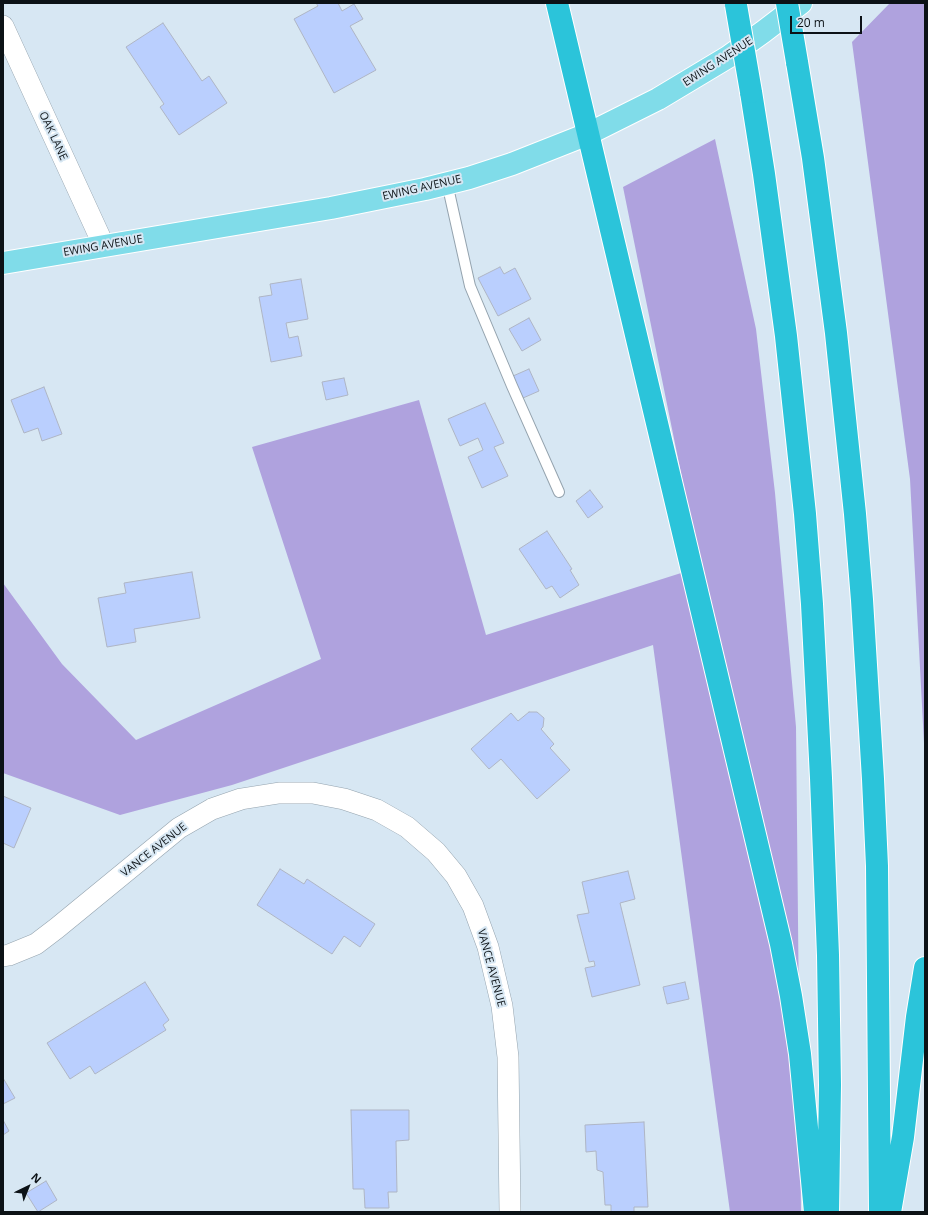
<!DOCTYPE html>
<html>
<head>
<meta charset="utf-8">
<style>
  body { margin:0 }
  #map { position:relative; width:928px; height:1215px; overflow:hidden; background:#d7e7f3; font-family:"Open Sans",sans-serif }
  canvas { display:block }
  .frame { position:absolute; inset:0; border:4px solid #0c1216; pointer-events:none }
  .north { position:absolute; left:8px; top:1167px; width:40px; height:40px; -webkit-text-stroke:3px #d7e7f3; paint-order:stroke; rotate:43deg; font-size:11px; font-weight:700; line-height:16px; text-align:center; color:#0c1216 }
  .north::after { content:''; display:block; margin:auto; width:14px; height:18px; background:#0c1216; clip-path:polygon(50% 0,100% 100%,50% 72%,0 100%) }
  .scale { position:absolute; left:790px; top:16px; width:72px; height:18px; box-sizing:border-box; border:2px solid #0c1216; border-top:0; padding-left:5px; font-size:12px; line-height:14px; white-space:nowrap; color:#0c1216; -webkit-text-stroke:3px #d7e7f3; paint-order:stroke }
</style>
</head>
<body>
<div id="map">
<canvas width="928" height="1215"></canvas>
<div class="frame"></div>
<div class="north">N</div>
<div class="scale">20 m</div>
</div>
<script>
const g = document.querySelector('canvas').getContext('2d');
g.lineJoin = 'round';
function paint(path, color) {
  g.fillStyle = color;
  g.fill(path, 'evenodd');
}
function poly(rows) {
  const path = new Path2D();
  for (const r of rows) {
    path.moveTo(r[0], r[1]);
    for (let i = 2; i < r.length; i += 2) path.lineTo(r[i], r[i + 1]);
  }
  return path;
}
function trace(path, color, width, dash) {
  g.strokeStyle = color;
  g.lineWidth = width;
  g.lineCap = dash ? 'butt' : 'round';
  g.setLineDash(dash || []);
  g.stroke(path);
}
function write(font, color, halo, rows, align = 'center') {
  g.font = font + ' "Open Sans",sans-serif';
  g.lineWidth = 4;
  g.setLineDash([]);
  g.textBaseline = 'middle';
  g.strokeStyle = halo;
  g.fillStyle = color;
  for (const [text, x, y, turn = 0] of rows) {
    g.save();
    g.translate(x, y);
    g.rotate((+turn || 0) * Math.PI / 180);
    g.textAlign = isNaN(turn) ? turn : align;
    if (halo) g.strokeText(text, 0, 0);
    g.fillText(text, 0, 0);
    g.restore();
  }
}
const forest = poly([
  [890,3,925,3,925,762,910,479,852,42],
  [715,139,756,329,775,493,796,727,801,1212,730,1212,653,645,232,785,120,815,3,773,3,583,62,664,136,740,321,659,252,447,419,400,486,635,700,567,623,187]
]);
const building = poly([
  [316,3,338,3,342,11,354,4,363,19,350,26,376,70,334,93,294,19,318,6,316,3],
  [163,23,202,81,209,76,227,103,179,135,160,107,164,104,126,47,163,23],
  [500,267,504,274,515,268,531,299,498,316,478,278,500,267],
  [301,279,308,319,286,323,289,338,298,336,302,356,271,362,259,297,272,295,270,284,301,279],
  [529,318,541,340,522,351,509,329,529,318],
  [529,369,539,391,523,398,513,376,529,369],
  [344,378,348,395,326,400,322,382,344,378],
  [44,387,62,434,42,441,38,428,24,433,11,400,44,387],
  [485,403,504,443,494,447,508,476,482,488,468,457,483,450,478,438,460,446,448,419,485,403],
  [590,490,603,507,588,518,576,501,590,490],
  [547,531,572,569,570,570,579,585,560,598,552,586,546,589,519,549,547,531],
  [192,572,200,618,134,629,136,642,107,647,98,598,126,593,124,583,192,572],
  [529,712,537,712,544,718,543,727,541,729,554,744,550,748,570,770,537,799,501,759,489,769,471,749,511,713,518,721,529,712],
  [3,796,31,808,14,848,3,843,3,796],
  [280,869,304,884,307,879,375,924,360,947,344,936,332,954,257,905,280,869],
  [628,871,635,899,620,903,640,985,592,997,585,968,595,966,594,961,589,962,577,915,589,913,582,882,628,871],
  [145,982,169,1020,163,1025,166,1030,95,1074,90,1066,70,1079,47,1043,145,982],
  [685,982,689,999,667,1004,663,987,685,982],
  [3,1078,15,1098,3,1104,3,1078],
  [351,1110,409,1110,409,1140,396,1141,397,1192,388,1192,389,1208,365,1208,364,1189,353,1189,351,1110],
  [3,1120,9,1131,3,1135,3,1120],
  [644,1122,648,1207,634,1207,634,1212,611,1212,611,1205,605,1205,603,1172,597,1170,596,1151,586,1152,585,1125,644,1122],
  [46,1181,57,1200,38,1212,26,1193,46,1181]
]);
const lane = poly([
  [447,183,470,286,512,386,559,492]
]);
const street = poly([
  [3,26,104,246],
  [3,956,9,955,36,944,57,928,179,828,212,809,241,799,279,793,313,793,344,799,377,810,407,827,436,852,456,876,473,906,488,947,502,1006,508,1057,510,1212]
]);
const primary = poly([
  [3,263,331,208,425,189,469,178,512,164,588,134,658,99,728,57,763,32,801,3]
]);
const highway = poly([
  [557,3,781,944,791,996,800,1054,815,1212],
  [797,62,813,158,836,333,855,514,862,600,873,779,877,866,880,1212],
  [751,92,764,174,786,336,805,514,812,604,821,778,828,955,830,1085,828,1212],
  [890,1212,903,1137,917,1017,925,968]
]);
const highwayBridge = poly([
  [787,3,797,62],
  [736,5,751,92]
]);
const streetNames = [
  ["EWING AVENUE",718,62,-33],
  ["OAK LANE",53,136,65],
  ["EWING AVENUE",422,188,-13],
  ["EWING AVENUE",103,246,-10],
  ["VANCE AVENUE",154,850,-38],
  ["VANCE AVENUE",491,968,75]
];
paint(forest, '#afa2de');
paint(building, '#bacffe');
trace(building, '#aeb5c4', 1);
trace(lane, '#94a3ae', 12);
trace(street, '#94a3ae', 22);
trace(primary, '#fff', 24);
trace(highway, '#fff', 24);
trace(lane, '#fff', 10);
trace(street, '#fff', 21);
trace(primary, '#80dce9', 22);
trace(highway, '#2bc4da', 22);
trace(highwayBridge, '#fff', 24, []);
trace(highwayBridge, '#2bc4da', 22);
write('11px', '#0c1216', '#d7e7f3', streetNames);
</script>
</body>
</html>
